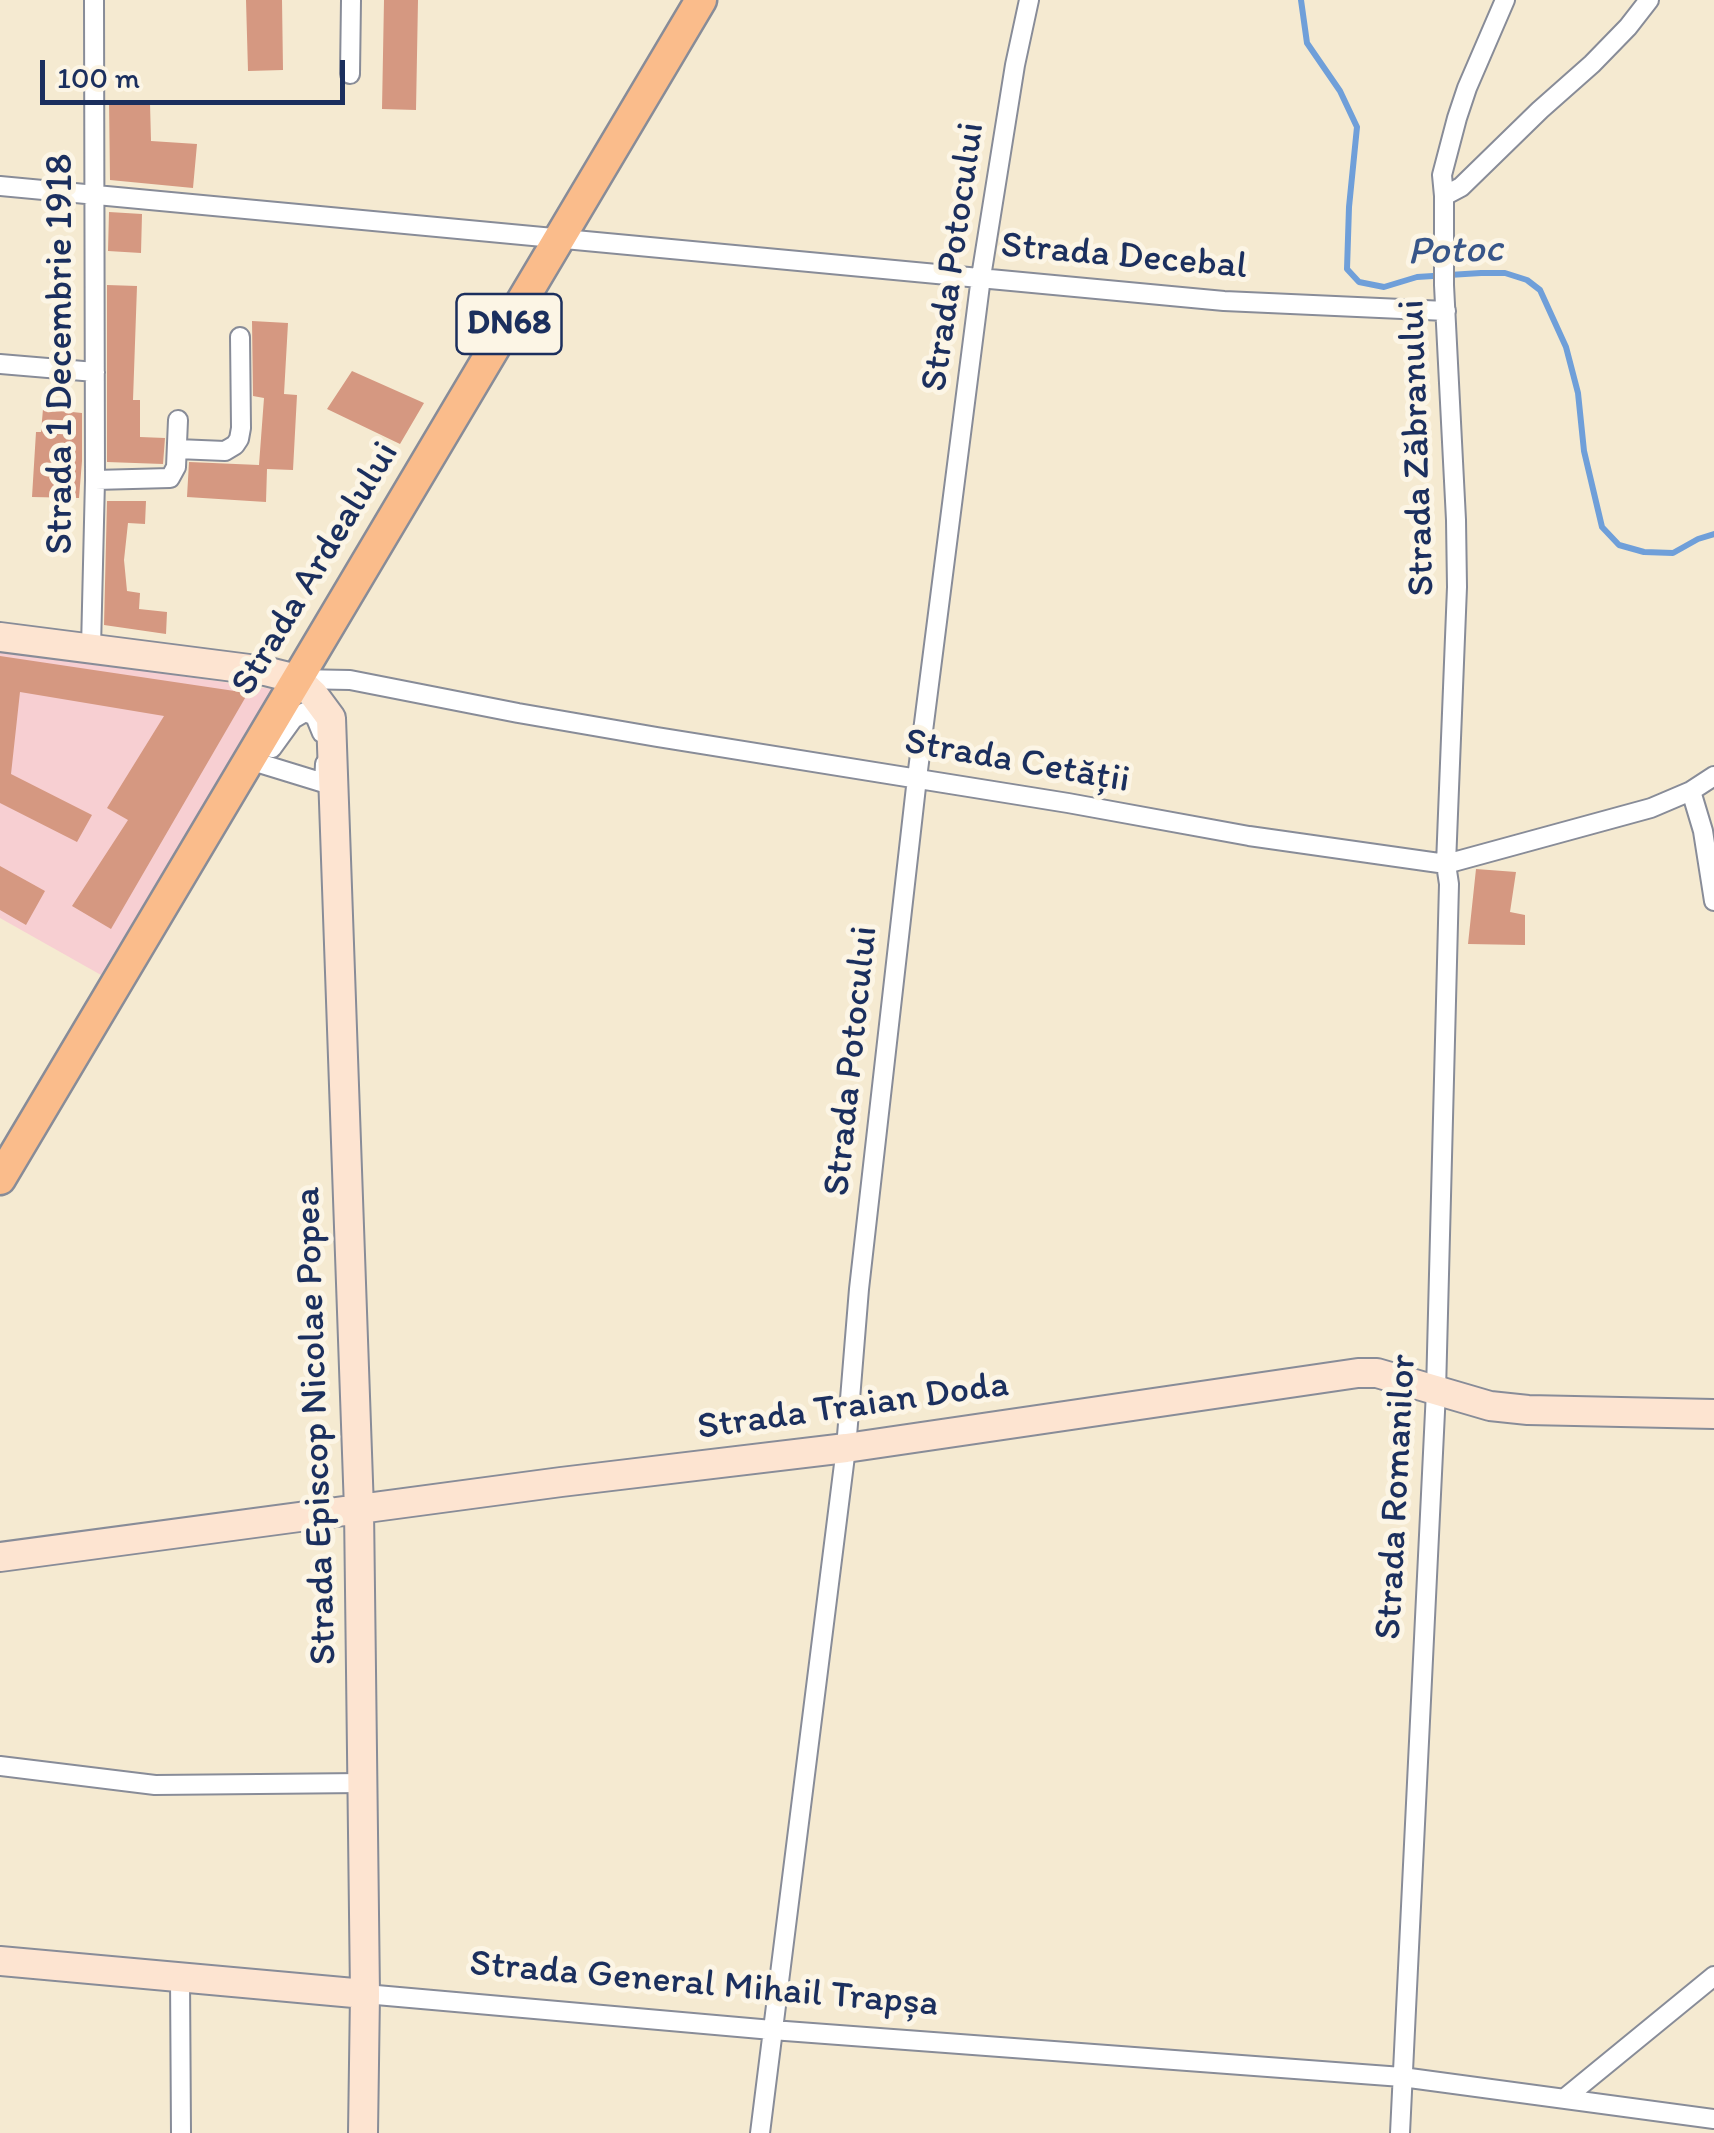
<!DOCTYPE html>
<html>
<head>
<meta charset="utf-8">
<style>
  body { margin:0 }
  #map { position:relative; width:1714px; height:2133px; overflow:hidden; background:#f5ead1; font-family:Itim,sans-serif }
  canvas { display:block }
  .scale { position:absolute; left:40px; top:60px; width:305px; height:45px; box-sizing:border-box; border:5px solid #1b2f5e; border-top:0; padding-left:12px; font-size:30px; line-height:35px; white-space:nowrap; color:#1b2f5e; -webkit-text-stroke:8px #fcf5e5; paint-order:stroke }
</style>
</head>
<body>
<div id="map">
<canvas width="1714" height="2133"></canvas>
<div class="scale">100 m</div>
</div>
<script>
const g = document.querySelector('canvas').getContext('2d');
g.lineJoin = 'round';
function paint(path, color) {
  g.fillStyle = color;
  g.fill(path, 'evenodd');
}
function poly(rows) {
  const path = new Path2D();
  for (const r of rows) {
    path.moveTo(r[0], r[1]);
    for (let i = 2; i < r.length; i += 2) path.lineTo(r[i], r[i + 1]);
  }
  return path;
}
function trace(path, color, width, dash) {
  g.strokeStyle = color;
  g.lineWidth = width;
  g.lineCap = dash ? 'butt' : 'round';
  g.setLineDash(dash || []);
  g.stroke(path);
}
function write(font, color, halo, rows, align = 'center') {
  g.font = font + ' Itim,sans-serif';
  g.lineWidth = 10;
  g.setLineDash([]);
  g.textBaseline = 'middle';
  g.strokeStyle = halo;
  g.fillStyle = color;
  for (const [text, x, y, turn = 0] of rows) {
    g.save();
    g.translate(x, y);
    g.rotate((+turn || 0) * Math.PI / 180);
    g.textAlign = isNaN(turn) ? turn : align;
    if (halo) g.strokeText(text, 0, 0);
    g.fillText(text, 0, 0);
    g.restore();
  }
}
const built = poly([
  [0,650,273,689,101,975,0,918]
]);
const stream = poly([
  [1301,0,1307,43,1340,91,1357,127,1349,207,1347,269,1359,282,1384,287,1417,277,1481,273,1505,273,1527,280,1540,290,1566,347,1578,393,1584,451,1602,527,1619,545,1644,552,1673,553,1698,539,1714,534]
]);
const building = poly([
  [246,0,282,0,283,70,248,71],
  [384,0,418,0,416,110,382,109],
  [109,100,150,103,151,141,197,144,193,188,110,180],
  [109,212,142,214,141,253,108,251],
  [107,285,137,286,133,400,140,400,140,437,165,438,163,464,107,462],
  [252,321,288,323,284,394,297,395,293,470,267,469,266,502,187,497,189,462,259,465,264,398,253,396],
  [352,371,424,403,400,444,327,409],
  [43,409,82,413,82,461,79,498,32,497,36,432,41,432],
  [107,501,146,501,145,524,128,523,124,560,127,591,140,593,139,609,167,612,166,634,104,625],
  [0,656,248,693,111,929,72,906,128,820,107,808,164,716,20,692,11,774,92,815,77,842,0,803],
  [0,866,45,891,26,925,0,910],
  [1476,869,1516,872,1510,912,1525,915,1525,945,1468,944]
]);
const street = poly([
  [350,74,351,0],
  [0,186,1224,301,1446,311],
  [1444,196,1442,175,1457,118,1467,88,1505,0],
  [0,364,95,372],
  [177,449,225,451,235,445,239,439,241,428,240,337],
  [95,480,170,478,176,467,178,420],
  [91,648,95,480,94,0],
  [297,679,350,680,518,713,657,737,1068,803,1249,836,1446,864,1651,808,1691,791,1714,776],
  [272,748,293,719,305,712,315,716,322,733],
  [249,760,324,783,325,764],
  [1691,791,1703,831,1714,901],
  [0,1766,155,1785,363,1783],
  [180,1978,181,2133],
  [365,1994,772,2030,1402,2077,1714,2119],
  [1565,2098,1714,1976],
  [760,2133,846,1448,859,1289,917,778,981,277,1015,65,1029,0],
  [1400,2133,1436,1391,1449,884,1446,864,1457,587,1456,520,1444,285,1444,196,1461,187,1540,110,1592,64,1628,27,1649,0]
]);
const secondary = poly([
  [0,637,265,671,297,679,314,695,331,718,359,1509,365,1994,363,2133],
  [0,1557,561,1482,846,1448,1358,1373,1377,1373,1490,1406,1528,1410,1714,1414],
  [0,1961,365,1994]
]);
const primary = poly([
  [0,1179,701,0]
]);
const shields = [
  [509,324,105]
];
const shieldNames = [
  ["DN68",509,324]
];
const streetNames = [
  ["Strada Potocului",954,257,-82],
  ["Strada Decebal",1124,257,5],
  ["Strada 1 Decembrie 1918",61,354,-90],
  ["Strada Zăbranului",1418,448,-92],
  ["Strada Ardealului",316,569,-59],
  ["Strada Cetății",1017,762,10],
  ["Strada Potocului",852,1061,-84],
  ["Strada Traian Doda",853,1407,-8],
  ["Strada Episcop Nicolae Popea",317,1426,-92],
  ["Strada Romanilor",1397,1497,-87],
  ["Strada General Mihail Trapșa",704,1985,5]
];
const waterNames = [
  ["Potoc",1455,252,-2]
];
paint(built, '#f7cfd2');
trace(stream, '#6f9fd9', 6);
paint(building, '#d59881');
trace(street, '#888c98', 22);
trace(secondary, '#888c98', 32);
trace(primary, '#888c98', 35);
trace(street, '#fff', 18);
trace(secondary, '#fde4d1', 28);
trace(primary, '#fabc8b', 30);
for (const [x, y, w] of shields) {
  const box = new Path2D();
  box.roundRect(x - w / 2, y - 30, w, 60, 8);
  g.fillStyle = '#fcf5e5';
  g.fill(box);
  trace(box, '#1b2f5e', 2.5);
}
write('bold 35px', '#1b2f5e', null, shieldNames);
write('38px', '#1b2f5e', '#fcf5e5', streetNames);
write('italic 40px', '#385689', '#fcf5e5', waterNames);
</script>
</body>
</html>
